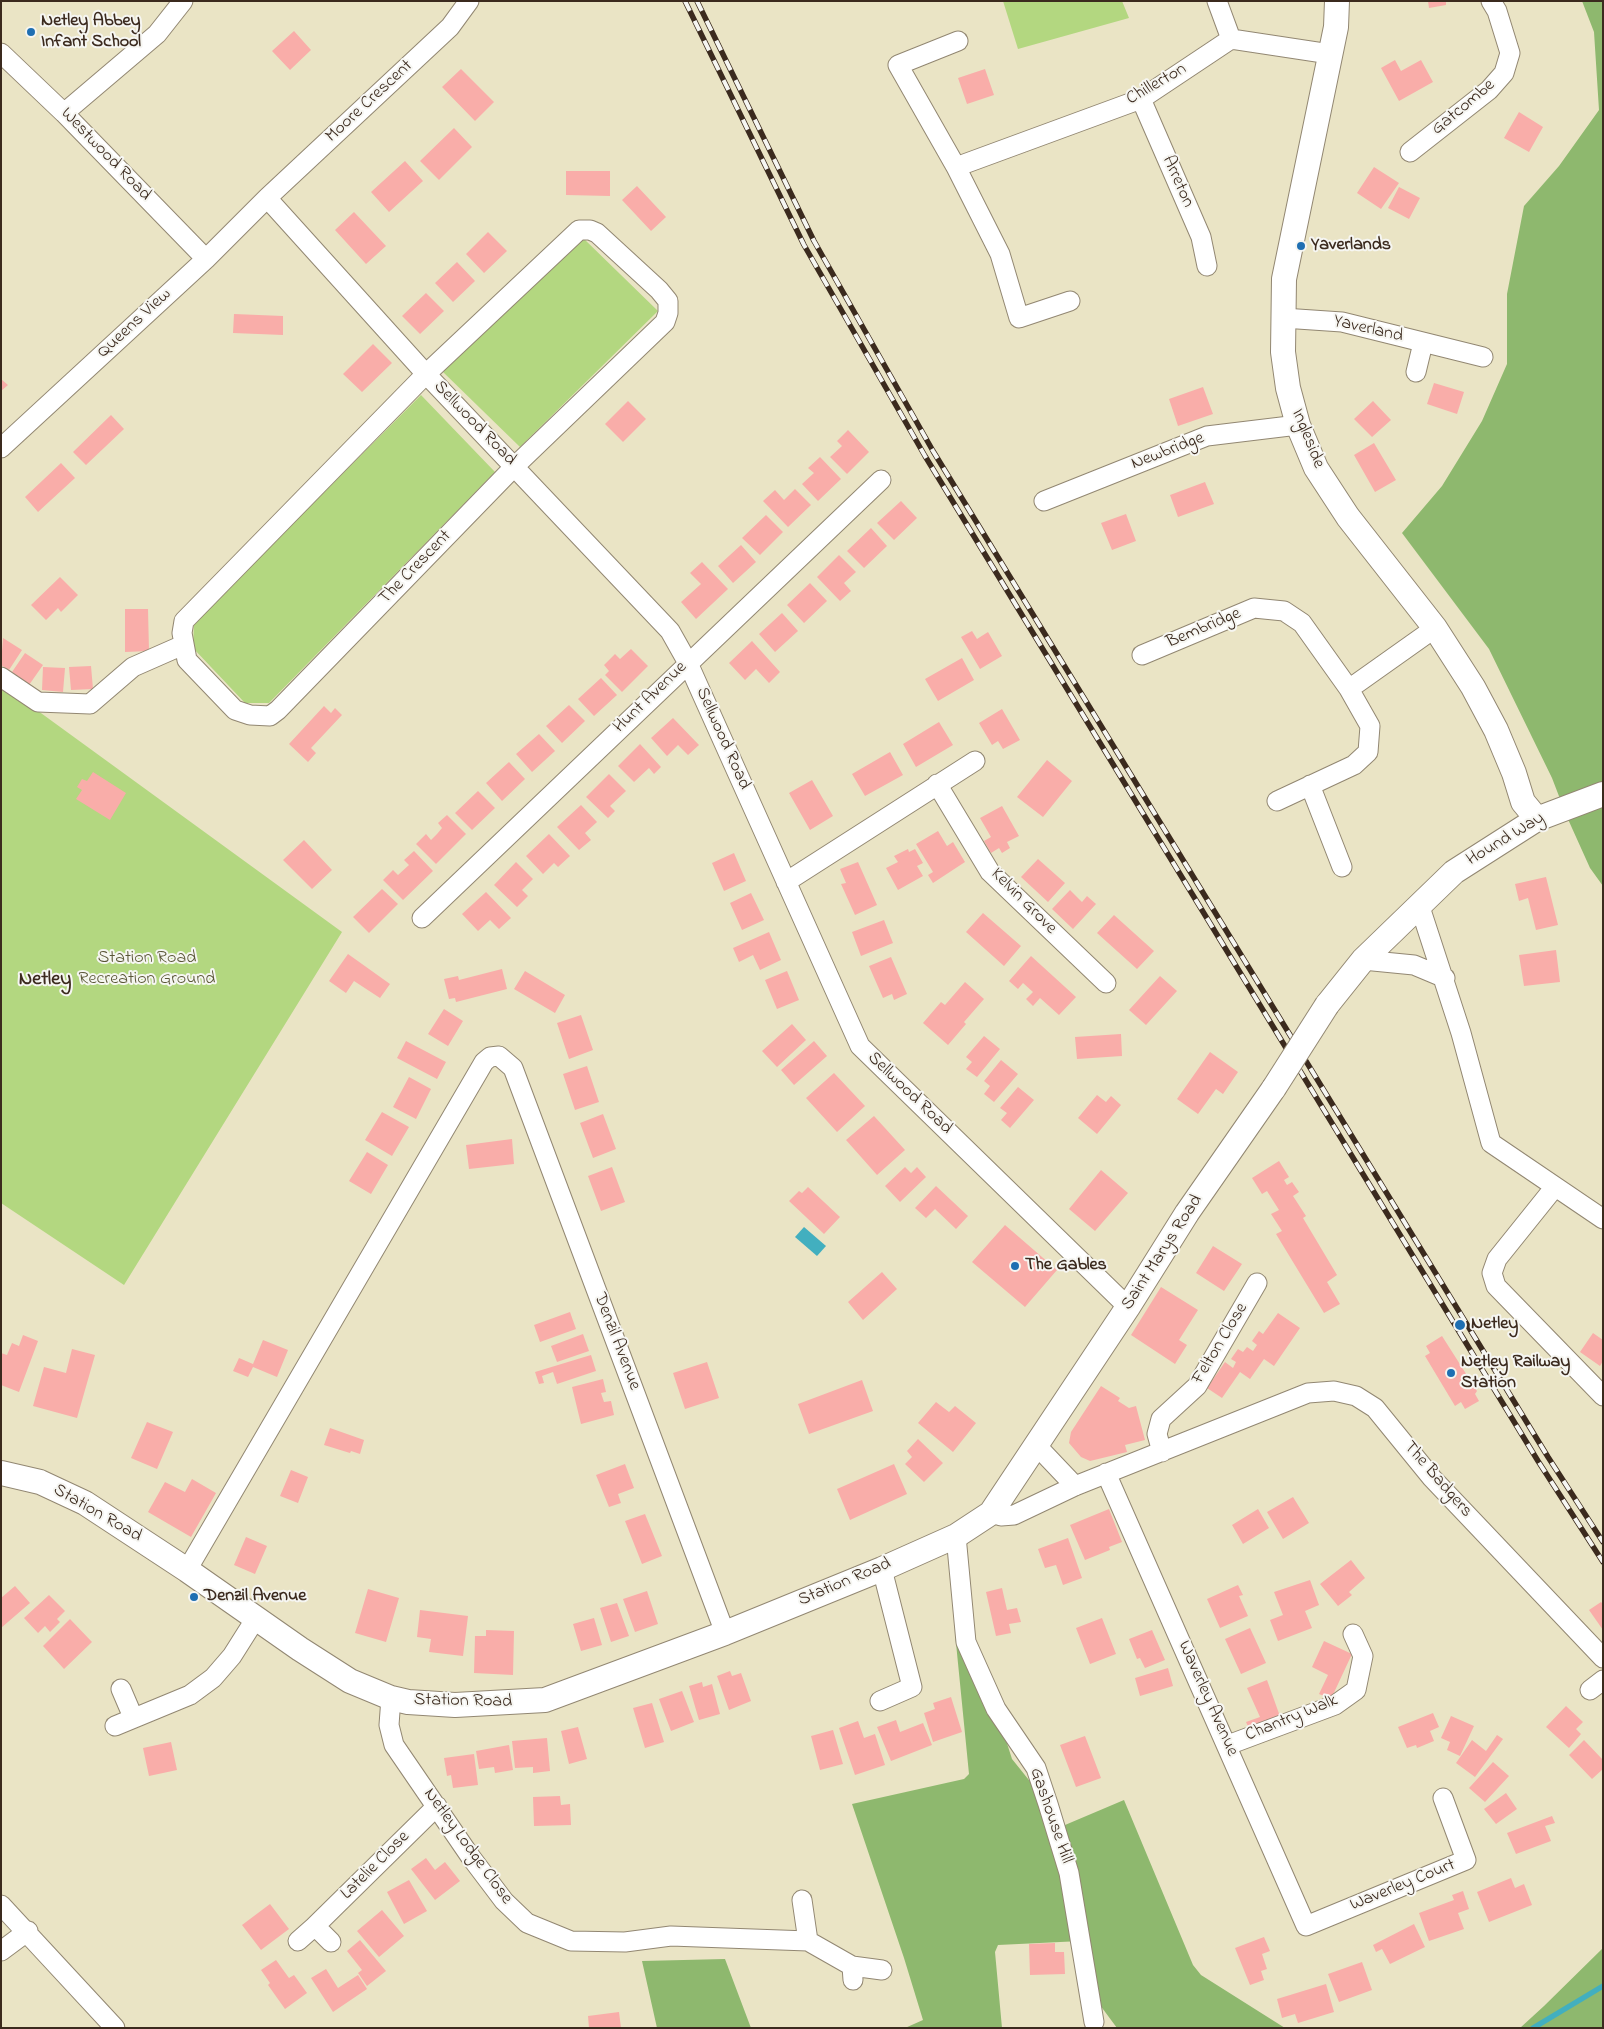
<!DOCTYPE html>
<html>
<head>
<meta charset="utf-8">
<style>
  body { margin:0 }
  #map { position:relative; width:1604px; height:2029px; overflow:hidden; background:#eae4c5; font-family:"Indie Flower",sans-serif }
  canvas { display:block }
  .frame { position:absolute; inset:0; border:2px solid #3b2a1e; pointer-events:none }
</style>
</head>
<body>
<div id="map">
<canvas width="1604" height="2029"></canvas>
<div class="frame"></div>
</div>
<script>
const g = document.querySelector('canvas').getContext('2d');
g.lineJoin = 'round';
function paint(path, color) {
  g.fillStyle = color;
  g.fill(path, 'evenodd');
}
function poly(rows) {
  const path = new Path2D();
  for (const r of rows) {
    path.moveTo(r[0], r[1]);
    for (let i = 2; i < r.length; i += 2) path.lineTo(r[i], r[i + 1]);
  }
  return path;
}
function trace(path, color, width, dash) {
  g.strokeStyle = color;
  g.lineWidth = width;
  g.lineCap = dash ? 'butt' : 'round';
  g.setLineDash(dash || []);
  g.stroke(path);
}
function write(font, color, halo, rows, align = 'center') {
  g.font = font + ' "Indie Flower",sans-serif';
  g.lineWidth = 4;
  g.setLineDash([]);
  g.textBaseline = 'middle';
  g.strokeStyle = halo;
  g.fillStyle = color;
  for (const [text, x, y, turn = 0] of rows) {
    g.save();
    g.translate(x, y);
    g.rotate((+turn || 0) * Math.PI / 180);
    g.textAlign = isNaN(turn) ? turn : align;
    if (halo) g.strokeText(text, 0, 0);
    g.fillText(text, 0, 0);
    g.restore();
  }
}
const green = poly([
  [1003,1,1122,1,1129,18,1018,49],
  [582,237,658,311,520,447,443,372],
  [421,395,495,472,269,703,245,703,193,648,194,623],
  [1,684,342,932,124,1285,1,1203]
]);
const forest = poly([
  [1582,1,1603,1,1603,886,1590,868,1567,817,1552,778,1489,649,1402,533,1442,486,1482,421,1507,364,1507,294,1524,206,1559,166,1599,110,1594,32],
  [955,1633,966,1642,996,1709,1012,1759,1065,1825,1124,1800,1193,1965,1201,1975,1285,2028,1117,2028,1097,2001,1081,1941,998,1945,995,1952,1002,2028,905,2028,923,2020,904,1958,852,1804,964,1779,969,1774],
  [1603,1948,1603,2028,1520,2028,1544,2006],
  [725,1959,751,2028,657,2028,642,1961]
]);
const water = poly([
  [804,1227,826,1246,817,1256,795,1237]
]);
const stream = poly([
  [1533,2028,1603,1986]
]);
const building = poly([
  [1428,1,1446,1,1446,5,1429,8],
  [294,31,311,50,290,70,272,51],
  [1395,60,1401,71,1421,60,1433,82,1399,101,1381,68],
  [461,69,494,102,475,121,442,87],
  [985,69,994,95,967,104,958,78],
  [1519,112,1543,127,1529,152,1504,138],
  [454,128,472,147,439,180,420,161],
  [405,161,423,181,389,212,371,192],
  [1374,167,1399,183,1381,209,1357,193],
  [566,171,610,171,610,196,566,195],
  [637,186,666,217,651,231,622,200],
  [1399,187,1420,198,1409,219,1388,208],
  [354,212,386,246,366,264,335,230],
  [488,232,507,251,484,273,466,254],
  [457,262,475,281,453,302,435,283],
  [426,293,444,311,420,334,402,316],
  [234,314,283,316,283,335,233,333],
  [373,344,392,363,362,392,343,374],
  [1,379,8,385,1,391],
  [1434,383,1464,392,1457,414,1427,404],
  [1203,387,1213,414,1178,426,1169,399],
  [628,401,646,419,623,442,605,424],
  [1373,401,1391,420,1372,437,1354,419],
  [111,415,124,429,86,465,73,452],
  [848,430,869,452,847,474,830,457,842,446,837,441],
  [1374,443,1396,480,1375,492,1354,455],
  [820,457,841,479,818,501,802,484,814,473,808,468],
  [61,463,75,478,38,512,25,497],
  [1205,482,1214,504,1178,517,1170,495],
  [795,489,811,505,788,527,763,501,775,490,784,500],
  [901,501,917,518,894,540,877,523],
  [1126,514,1136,541,1112,550,1101,523],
  [766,515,783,532,760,555,742,538],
  [871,528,887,546,864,568,847,551],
  [741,545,756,562,733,583,718,566],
  [839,555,856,572,844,583,851,591,840,601,817,577],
  [702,562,728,589,696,619,681,602,701,584,690,573],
  [60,577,78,595,61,612,58,608,46,620,31,605],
  [810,583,827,601,804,623,787,605],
  [125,609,148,609,149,651,125,652],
  [782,613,798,631,775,652,759,634],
  [972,631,977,639,988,632,1002,656,980,669,961,637],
  [3,638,22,650,9,670,1,665],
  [752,641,780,672,769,683,756,669,745,680,729,663],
  [631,649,648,666,622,692,605,675,609,671,604,665,615,654,620,659],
  [25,653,43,665,29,685,12,672],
  [962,658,974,680,938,701,925,679],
  [91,666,93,689,71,690,69,667],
  [43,667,65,668,63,692,42,690],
  [601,678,617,695,594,716,578,699],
  [569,705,585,721,562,743,546,726],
  [324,706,331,713,335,708,342,715,311,748,316,753,308,762,289,744],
  [1002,709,1020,740,1003,749,998,741,992,745,979,723],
  [673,718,699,745,688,755,678,745,667,756,651,738],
  [939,722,953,745,916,767,903,744],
  [539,734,555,751,532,772,516,754],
  [640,744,661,767,654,774,649,768,634,782,618,766],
  [890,752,903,775,865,796,852,774],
  [1047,760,1072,781,1043,817,1017,797],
  [509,762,525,779,502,801,486,783],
  [93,772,126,793,110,820,76,799,82,790,77,787,82,779,87,781],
  [609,774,626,791,610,806,615,811,608,818,586,797],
  [812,780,833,816,810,830,789,793],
  [478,791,495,808,472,830,455,813],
  [581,805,597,822,585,833,591,840,579,850,557,827],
  [1002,806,1019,836,1007,842,1010,848,1002,853,999,848,991,853,984,841,991,837,980,818],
  [447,815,466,834,436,864,416,844,426,834,431,840,437,834,442,828,438,823],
  [938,831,947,846,953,842,965,862,933,883,928,875,933,872,916,844],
  [549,834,570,856,558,867,554,863,543,874,526,856],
  [304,840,332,870,312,889,283,860],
  [908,849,909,852,915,849,923,863,917,866,923,876,898,890,886,868,898,862,894,856],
  [414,851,433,871,403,900,383,880,393,870,398,875,409,865,404,860],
  [734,853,746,881,724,891,712,863],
  [1038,859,1065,883,1048,902,1021,877],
  [516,862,533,879,522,890,528,896,517,907,494,885],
  [858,862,877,905,855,915,841,884,846,883,840,869],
  [1546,877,1558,925,1536,930,1528,898,1519,901,1515,884],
  [382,889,398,904,369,933,353,917],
  [1070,890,1082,902,1087,896,1096,904,1073,929,1052,909],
  [486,892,511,918,499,929,490,920,478,931,462,914],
  [751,893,764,920,742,930,730,903],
  [983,913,1021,946,1004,966,966,932],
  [1114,915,1154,951,1137,969,1097,933],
  [884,920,893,943,861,956,852,932],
  [769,932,781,960,760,970,753,955,739,962,733,948],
  [1556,950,1560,982,1524,986,1519,955],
  [348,954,390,984,380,998,354,981,346,993,329,981],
  [1031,956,1076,997,1059,1015,1040,998,1033,1006,1026,999,1033,992,1023,983,1018,989,1009,981],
  [891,957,907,994,894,1000,892,994,883,998,869,966],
  [502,969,507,989,456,1002,455,998,449,999,444,979,458,976,459,980],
  [525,971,565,995,555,1013,514,989],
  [787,971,799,1000,777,1009,765,980],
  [1160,976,1177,991,1146,1025,1129,1010],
  [965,982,984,999,964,1022,966,1024,948,1045,923,1023,941,1002,945,1005],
  [444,1009,463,1021,448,1046,428,1034],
  [581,1015,593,1050,569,1059,557,1023],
  [792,1024,806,1040,777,1067,762,1051],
  [1121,1034,1122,1056,1077,1059,1075,1037],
  [984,1036,1000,1049,977,1077,966,1069,972,1062,966,1057],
  [406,1041,446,1062,437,1079,397,1058],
  [814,1041,827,1056,794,1085,781,1070],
  [1210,1052,1238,1072,1223,1094,1216,1089,1198,1114,1177,1099],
  [1001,1060,1018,1074,994,1102,984,1094,990,1086,984,1081],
  [587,1066,599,1102,575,1110,563,1074],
  [834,1073,865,1106,837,1132,806,1098],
  [409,1077,431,1089,416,1119,393,1107],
  [1018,1087,1034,1100,1010,1128,1001,1120,1007,1113,1000,1108],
  [1097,1095,1106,1102,1111,1096,1121,1105,1097,1134,1078,1118],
  [382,1112,409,1127,392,1156,365,1140],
  [603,1114,616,1149,593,1158,580,1123],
  [874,1116,905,1150,877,1175,846,1140],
  [512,1139,514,1164,469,1169,466,1145],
  [367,1152,388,1165,371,1194,349,1181],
  [1279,1161,1289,1177,1284,1180,1287,1185,1292,1182,1299,1192,1293,1196,1306,1216,1303,1218,1337,1275,1327,1282,1340,1304,1324,1313,1276,1234,1282,1231,1271,1214,1279,1210,1267,1191,1262,1194,1252,1178],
  [612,1167,625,1202,601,1211,588,1176],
  [905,1167,911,1173,917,1167,926,1177,900,1202,885,1186],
  [1101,1170,1128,1193,1095,1231,1069,1209],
  [936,1186,968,1216,956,1229,935,1209,926,1218,915,1208],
  [808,1187,840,1217,824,1234,789,1201,799,1191,802,1193],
  [1005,1225,1057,1270,1025,1307,972,1262],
  [1213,1246,1242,1264,1224,1291,1196,1273],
  [882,1272,897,1289,863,1320,848,1302],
  [1161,1287,1198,1310,1179,1340,1187,1345,1175,1364,1131,1335],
  [570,1312,576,1329,540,1342,534,1325],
  [1278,1313,1300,1328,1274,1366,1264,1359,1250,1379,1240,1372,1222,1398,1207,1388,1225,1362,1233,1368,1236,1362,1231,1359,1238,1349,1243,1352,1247,1347,1253,1351,1257,1345,1252,1341,1259,1331,1263,1334],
  [1593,1333,1603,1340,1603,1361,1600,1366,1580,1352],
  [583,1334,589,1351,557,1362,551,1346],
  [23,1335,38,1341,19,1392,1,1385,1,1353,7,1355,12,1343,19,1346],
  [1442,1336,1477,1391,1475,1394,1479,1401,1465,1409,1461,1402,1455,1406,1425,1356,1430,1353,1426,1346],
  [263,1340,288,1350,277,1377,253,1367,248,1377,233,1371,239,1358,253,1364],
  [72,1349,95,1355,77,1418,33,1406,44,1367,66,1373],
  [591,1355,596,1371,557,1384,553,1372,542,1376,544,1383,539,1384,535,1372],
  [707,1362,719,1398,685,1409,673,1373],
  [603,1379,606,1392,601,1393,604,1402,611,1401,614,1415,581,1424,572,1387],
  [862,1380,873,1411,809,1434,798,1404],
  [1101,1386,1120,1398,1118,1401,1129,1408,1136,1406,1145,1440,1125,1445,1127,1452,1090,1461,1081,1457,1069,1443,1071,1432],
  [936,1402,949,1412,955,1406,976,1423,953,1452,918,1423],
  [147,1422,173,1432,157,1469,131,1458],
  [330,1428,364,1440,360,1454,351,1451,350,1453,324,1445],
  [918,1439,943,1463,924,1482,905,1464,912,1457,907,1451],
  [625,1464,634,1488,618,1494,621,1503,609,1507,596,1475],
  [894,1464,907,1494,850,1520,837,1489],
  [291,1470,308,1477,298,1503,280,1496],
  [192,1479,216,1493,191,1537,148,1512,165,1482,185,1492],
  [1293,1497,1309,1523,1283,1539,1267,1512],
  [1109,1509,1122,1542,1109,1547,1110,1550,1085,1560,1070,1525],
  [1258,1509,1269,1528,1243,1544,1232,1525],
  [645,1514,662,1556,642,1564,625,1521],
  [246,1537,267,1546,255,1574,234,1565],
  [1068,1538,1082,1578,1063,1585,1056,1565,1045,1568,1038,1549],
  [1351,1560,1365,1578,1349,1592,1352,1595,1338,1606,1320,1584],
  [1310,1580,1319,1605,1305,1611,1312,1628,1278,1641,1270,1620,1283,1615,1274,1592],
  [1238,1585,1243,1595,1239,1596,1248,1616,1220,1628,1207,1599],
  [15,1586,30,1603,1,1628,1,1598],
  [1002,1588,1007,1610,1017,1608,1021,1622,1009,1624,1011,1633,996,1636,986,1592],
  [368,1589,399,1598,386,1642,355,1633],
  [647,1591,658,1624,635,1632,623,1599],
  [49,1595,65,1611,57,1619,60,1622,50,1632,45,1626,38,1633,24,1618],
  [1601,1602,1603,1604,1603,1630,1589,1610],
  [617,1603,629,1636,611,1642,600,1608],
  [420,1610,468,1616,463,1656,429,1652,431,1639,417,1637],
  [594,1618,602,1645,581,1651,573,1624],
  [1102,1618,1116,1654,1090,1664,1076,1628],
  [70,1619,92,1642,64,1669,43,1646],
  [1250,1628,1266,1663,1241,1674,1225,1639],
  [486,1630,514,1631,513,1675,474,1673,475,1636,486,1636],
  [1152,1630,1165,1660,1145,1668,1140,1658,1137,1659,1129,1639],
  [1324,1641,1352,1654,1331,1699,1319,1694,1328,1675,1312,1667],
  [1168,1668,1173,1686,1140,1696,1135,1678],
  [730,1671,732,1676,741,1673,751,1701,729,1710,717,1676],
  [1267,1680,1282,1722,1251,1733,1246,1722,1260,1717,1247,1688],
  [702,1682,703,1687,712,1684,720,1714,699,1720,689,1686],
  [682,1691,694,1722,671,1731,659,1699],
  [951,1697,962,1732,933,1742,924,1713,935,1709,933,1703],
  [652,1703,664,1742,645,1748,633,1708],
  [1566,1706,1583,1722,1576,1729,1581,1734,1569,1748,1546,1727],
  [1433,1713,1439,1727,1430,1731,1434,1741,1417,1748,1416,1745,1407,1748,1398,1727],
  [1451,1716,1474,1726,1460,1756,1447,1750,1450,1742,1441,1738],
  [896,1720,900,1732,923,1723,932,1745,891,1761,877,1727],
  [858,1721,864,1738,875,1734,885,1765,855,1775,839,1728],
  [578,1727,587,1759,569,1764,561,1731],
  [833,1730,843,1764,820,1770,811,1736],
  [1497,1735,1503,1739,1475,1777,1456,1763,1472,1740,1486,1751],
  [1085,1736,1101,1778,1076,1787,1060,1745],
  [547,1738,550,1771,533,1773,533,1767,515,1768,512,1741],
  [1584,1740,1603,1760,1603,1769,1592,1779,1569,1755],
  [171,1742,177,1770,149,1776,143,1748],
  [509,1745,513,1770,495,1773,494,1767,479,1769,476,1751],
  [474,1754,478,1785,453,1788,451,1775,447,1776,444,1758],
  [1493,1762,1509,1776,1485,1802,1469,1788],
  [1506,1793,1517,1809,1496,1824,1484,1809],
  [560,1796,561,1805,570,1804,571,1825,534,1826,533,1797],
  [1552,1816,1555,1823,1545,1826,1551,1841,1516,1854,1507,1833],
  [426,1858,435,1870,445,1862,460,1881,435,1900,411,1869],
  [1511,1878,1515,1888,1524,1884,1532,1905,1489,1922,1477,1892],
  [409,1880,427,1911,404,1924,387,1892],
  [1463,1891,1469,1909,1458,1913,1464,1929,1429,1941,1419,1913,1454,1900,1452,1895],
  [270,1904,289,1929,261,1950,242,1925],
  [382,1910,404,1936,379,1957,357,1931],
  [1414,1924,1425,1947,1390,1964,1382,1949,1376,1952,1373,1945],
  [1264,1937,1270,1951,1262,1954,1267,1969,1261,1971,1264,1980,1250,1985,1235,1948],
  [360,1940,386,1971,367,1986,358,1973,362,1970,347,1951],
  [1055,1943,1055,1952,1064,1952,1065,1974,1030,1975,1029,1944],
  [276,1960,289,1978,294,1975,307,1993,285,2009,268,1985,270,1983,261,1970],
  [1362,1962,1372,1990,1339,2002,1328,1974],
  [326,1969,338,1988,358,1975,367,1989,333,2012,311,1978],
  [1326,1984,1334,2012,1298,2023,1295,2014,1282,2018,1277,1999],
  [619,2012,621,2028,589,2028,588,2016]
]);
const minor = poly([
  [1217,1,1231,39],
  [958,41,898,65,956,167,1000,254,1019,318,1070,301],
  [1,53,64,113,206,259],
  [1141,99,1201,237,1207,266],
  [64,113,157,34,183,1],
  [1410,152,1489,90,1504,73,1510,53,1497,11,1491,1],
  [956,167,1141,99,1231,39,1330,54],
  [267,198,426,374,670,631,688,663,860,1046,1128,1307],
  [579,230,590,230,597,233,659,290,668,301,668,313,665,322,514,467,278,710,270,716,250,715,235,710,187,660,182,633,184,621,426,374,579,230],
  [1283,318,1342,322,1483,357],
  [1416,372,1423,343],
  [1,448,206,259,267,198,450,27,469,1],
  [1044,501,1207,436,1298,425],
  [1142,655,1254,608,1284,611,1302,623,1349,689,1370,726,1368,752,1354,765,1277,801],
  [1,677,38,702,90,704,133,667,183,645],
  [1349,689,1435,628],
  [937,784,990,872,1106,983],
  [1310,785,1342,867],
  [786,882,975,761],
  [1419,904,1461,1033,1491,1143,1603,1219],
  [422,918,881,480],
  [1363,960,1414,965,1445,978],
  [1554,1188,1497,1259,1492,1273,1496,1286,1603,1396],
  [1037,1446,1075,1486],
  [1162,1452,1157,1434,1161,1419,1197,1386,1257,1283],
  [1106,1473,1306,1926,1466,1860,1443,1798],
  [991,1513,1001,1516,1014,1515,1075,1486,1308,1393,1334,1391,1356,1396,1375,1408,1432,1478,1603,1658],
  [956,1536,966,1642,996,1709,1036,1768,1048,1804,1069,1873,1094,2022],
  [187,1570,484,1062,490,1057,499,1056,513,1068,725,1633],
  [121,1689,133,1717],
  [1590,1690,1603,1680],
  [391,1698,389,1725,394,1745,470,1856,504,1901,527,1923,571,1941,625,1942,671,1936,808,1941,802,1900],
  [880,1701,912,1687,882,1569],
  [115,1726,190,1695,213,1678,232,1656,256,1618],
  [1228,1745,1335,1705,1356,1690,1363,1656,1353,1634],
  [1,1905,115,2028],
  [298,1941,315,1926],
  [808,1941,852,1966,853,1980],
  [331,1942,315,1926,437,1806],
  [1,1951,28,1931],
  [852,1966,882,1970]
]);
const tertiary = poly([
  [1337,1,1336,27,1284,279,1283,352,1288,388,1298,425,1316,468,1348,517,1435,628,1473,687,1496,730,1514,773,1523,802,1537,819],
  [1327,1005,1363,960,1454,872,1537,819,1603,794],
  [1,1473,40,1482,85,1503,187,1570,300,1649,350,1681,391,1698,408,1702,455,1705,545,1700,725,1633,882,1569,956,1536,991,1513,1128,1307,1187,1213,1274,1088]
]);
const rail = poly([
  [685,1,804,245,925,456,1538,1461,1603,1562],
  [697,1,814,241,933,451,1548,1457,1603,1542]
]);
const tertiaryBridge = poly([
  [1274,1088,1327,1005]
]);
const markers = [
  [31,32,5,"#1f6fb2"],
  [1301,246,5,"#1f6fb2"],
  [1015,1266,5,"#1f6fb2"],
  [1460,1325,6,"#1f6fb2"],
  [1451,1373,5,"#1f6fb2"],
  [194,1597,5,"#1f6fb2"]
];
const poiNames = [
  ["Netley Abbey",41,22],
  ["Infant School",41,43],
  ["Yaverlands",1311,246],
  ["The Gables",1025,1266],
  ["Netley",1471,1325],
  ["Netley Railway",1461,1363],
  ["Station",1461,1384],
  ["Denzil Avenue",204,1597]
];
const streetNames = [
  ["Chillerton",1157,85,-30],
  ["Moore Crescent",370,102,-43],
  ["Gatcombe",1464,108,-40],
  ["Westwood Road",105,155,46],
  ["Arreton",1177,182,66],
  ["Queens View",135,324,-43],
  ["Yaverland",1368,330,13],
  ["Sellwood Road",474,424,46],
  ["Ingleside",1307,439,68],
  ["Newbridge",1168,452,-21],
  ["The Crescent",416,568,-46],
  ["Bembridge",1204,629,-23],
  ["Hunt Avenue",651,698,-44],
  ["Sellwood Road",722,739,66],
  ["Hound Way",1506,840,-31],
  ["Kelvin Grove",1023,902,45],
  ["Sellwood Road",909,1094,44],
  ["Saint Marys Road",1163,1253,-57],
  ["Denzil Avenue",616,1342,69],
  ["Felton Close",1221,1344,-59],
  ["The Badgers",1437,1480,49],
  ["Station Road",97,1514,30],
  ["Station Road",845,1583,-23],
  ["Waverley Avenue",1207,1699,66],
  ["Station Road",463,1702,1],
  ["Chantry Walk",1292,1719,-22],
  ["Gashouse Hill",1050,1816,71],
  ["Netley Lodge Close",467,1847,54],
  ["Latelie Close",376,1866,-45],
  ["Waverley Court",1403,1886,-22]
];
const parkNames = [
  ["Station Road",147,959],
  ["Recreation Ground",147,980]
];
const quarterNames = [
  ["Netley",45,981]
];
paint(green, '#b3d780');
paint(forest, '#8eb86e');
paint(water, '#42afbf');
trace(stream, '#42afbf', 5.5);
paint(building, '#f9ada9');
trace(minor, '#928772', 21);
trace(tertiary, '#928772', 26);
trace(minor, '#fff', 19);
trace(tertiary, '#fff', 24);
trace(rail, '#3b2a1e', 5.5);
trace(rail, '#f6f6f2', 4, [11]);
trace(tertiaryBridge, '#928772', 26, []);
trace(tertiaryBridge, '#fff', 24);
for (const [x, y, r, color] of markers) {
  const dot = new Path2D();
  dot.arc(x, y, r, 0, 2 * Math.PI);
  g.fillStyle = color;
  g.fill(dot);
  trace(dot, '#f6f6f2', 2);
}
write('bold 18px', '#3b2a1e', '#f6f6f2', poiNames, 'left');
write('18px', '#3b2a1e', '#f6f6f2', streetNames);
write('18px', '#595536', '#f6f6f2', parkNames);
write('bold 20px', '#3b2a1e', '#f6f6f2', quarterNames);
</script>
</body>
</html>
